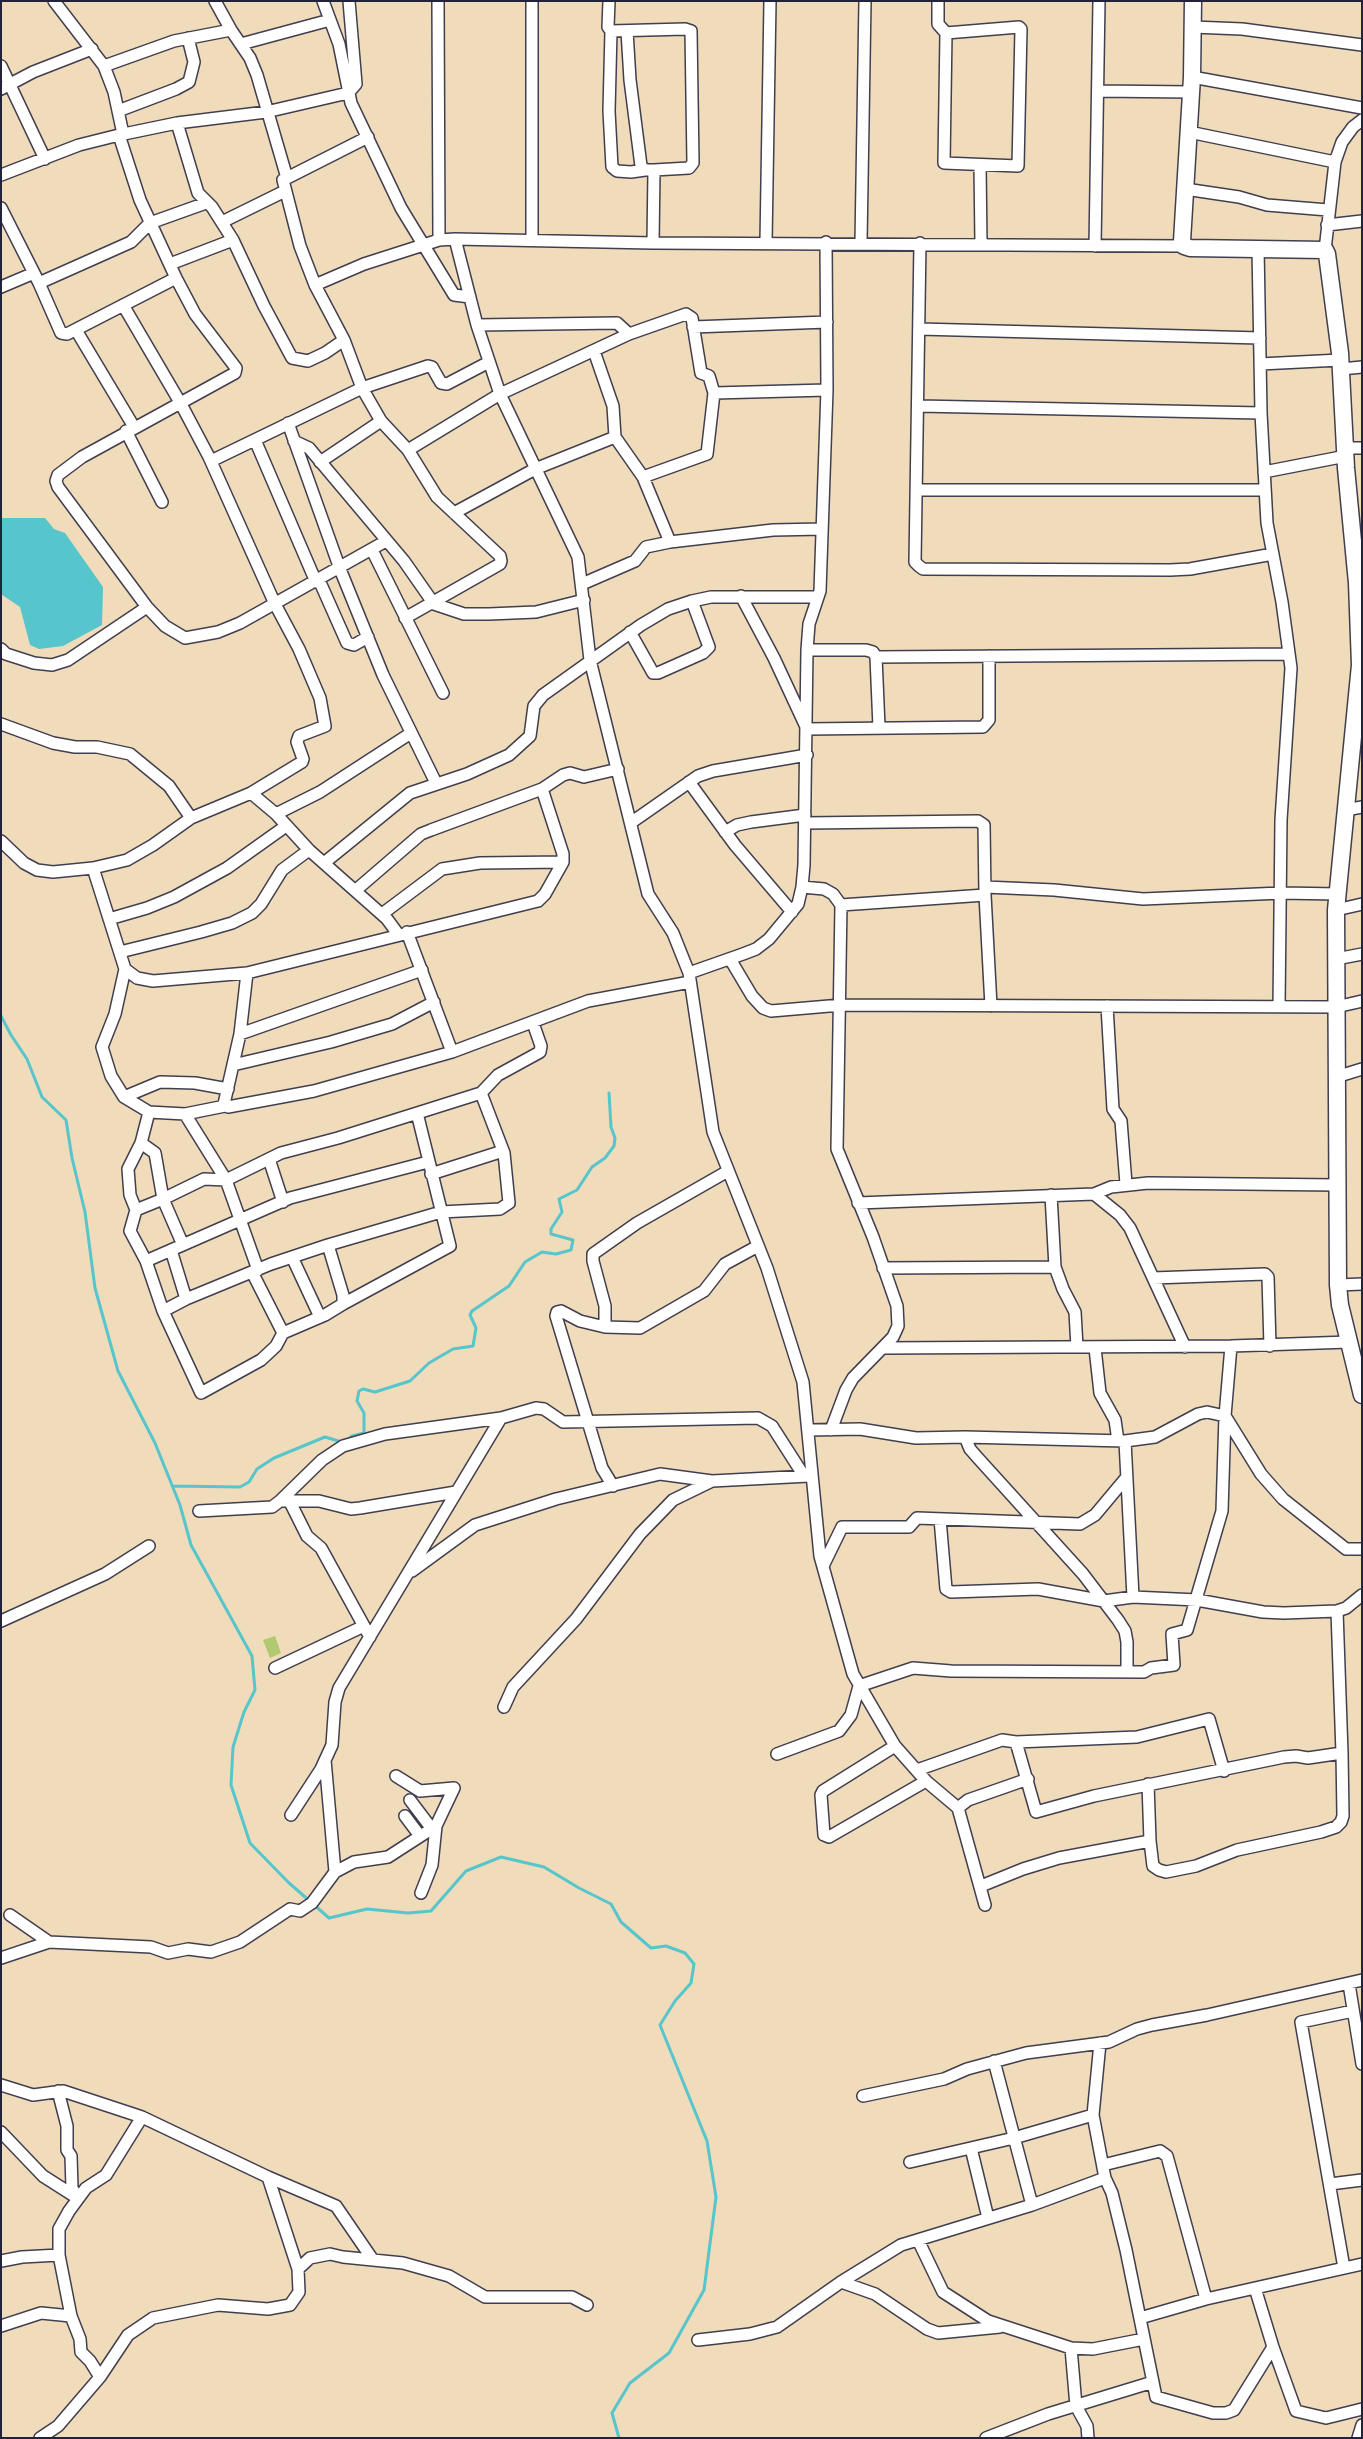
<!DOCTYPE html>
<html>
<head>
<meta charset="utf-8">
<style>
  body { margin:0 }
  #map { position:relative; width:1363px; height:2439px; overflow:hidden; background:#f0dbba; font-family:Pangolin,sans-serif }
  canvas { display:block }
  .frame { position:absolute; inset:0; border:2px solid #22223b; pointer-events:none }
</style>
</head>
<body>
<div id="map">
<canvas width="1363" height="2439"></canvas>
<div class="frame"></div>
</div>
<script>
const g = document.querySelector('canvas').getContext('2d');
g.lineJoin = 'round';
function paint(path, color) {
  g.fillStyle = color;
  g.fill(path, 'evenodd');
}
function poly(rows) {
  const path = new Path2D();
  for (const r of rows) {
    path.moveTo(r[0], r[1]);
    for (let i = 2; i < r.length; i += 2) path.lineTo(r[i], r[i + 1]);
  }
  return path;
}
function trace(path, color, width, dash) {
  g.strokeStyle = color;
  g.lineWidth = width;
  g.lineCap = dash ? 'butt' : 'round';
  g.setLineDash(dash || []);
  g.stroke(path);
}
const green = poly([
  [275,1636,281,1653,270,1658,263,1640]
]);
const water = poly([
  [1,518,45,518,54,529,65,533,103,587,102,625,63,646,39,649,30,645,20,607,1,594]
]);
const stream = poly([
  [1,1016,11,1035,27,1059,42,1097,66,1120,72,1158,85,1212,95,1288,118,1371,155,1443,180,1505,191,1545,252,1656,255,1690,244,1712,233,1747,231,1785,250,1843,288,1882,329,1918,367,1909,408,1913,431,1911,466,1871,501,1857,544,1867,579,1888,611,1904,621,1922,651,1948,666,1946,685,1953,694,1964,691,1983,675,2001,660,2025,707,2141,716,2197,704,2290,669,2353,630,2383,612,2413,619,2438],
  [347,1440,352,1436,364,1433,364,1413,357,1401,359,1391,363,1389,375,1392,410,1381,429,1363,453,1349,473,1346,476,1328,470,1315,472,1311,509,1286,525,1262,542,1252,556,1254,571,1250,573,1240,551,1234,551,1229,562,1212,559,1199,577,1190,592,1167,605,1158,614,1146,615,1138,611,1127,609,1093],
  [172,1486,240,1487,249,1482,257,1469,274,1458,325,1437,342,1442]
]);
const street = poly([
  [54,1,104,66,114,92,123,134],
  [215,1,231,30,250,58,257,75,287,178],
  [323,1,339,44,351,103,401,208,454,295,470,297],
  [438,1,439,240],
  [532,1,532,240],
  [609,1,608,27,611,31,685,29,691,31,693,163,689,168,654,170,645,170,641,166,630,80,627,31],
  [938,1,938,24,946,33,1019,27,1021,29,1018,166,944,163,946,33],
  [1193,27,1242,29,1362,45],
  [611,31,609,111,612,167,617,171,631,172,645,170],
  [241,44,330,20],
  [1,66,45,159],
  [104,66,174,41,231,30],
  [1192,77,1362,108],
  [1,89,33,72,92,49],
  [1099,91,1191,92],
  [118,111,176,89,189,82,194,62,188,38],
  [177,123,198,193,212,207,233,240,264,306,292,358,308,361,325,353,344,340],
  [1189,132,1335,162],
  [119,135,140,200,176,278,195,314,236,368,235,373,82,457,58,475,56,481,58,487,147,607,165,626,185,638,218,632,240,623,386,541],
  [368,137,283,180,300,246,315,285,344,340,362,388,381,421,408,450,437,497,500,556,501,561,500,564,405,618],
  [980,165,981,244],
  [1,175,79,145,119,135,177,123,266,112,348,93,356,84,349,1],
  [1185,189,1239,197,1267,205,1328,210],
  [1,208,39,283,61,333,67,334,176,278],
  [222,222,285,191],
  [1327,225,1362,221],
  [455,239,477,325,500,394,578,557,590,660,648,894,673,933,689,973,713,1132,767,1268,803,1382,820,1556,853,1674,895,1746,926,1781,958,1808,985,1905],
  [766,242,770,1],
  [861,242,865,1],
  [653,243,654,170],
  [920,243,915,562,919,566,923,569,1170,570,1190,569,1273,554],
  [1095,246,1099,1],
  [1258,248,1261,413,1267,523,1282,602,1291,668,1281,820,1279,1007],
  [1325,250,1335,162,1342,142,1353,127,1362,120],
  [170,264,233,240],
  [39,283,131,242,150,223,206,203],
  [315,285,364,264,439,240,455,239,653,243,1184,246],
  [1,287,34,273],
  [477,325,617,323,629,334],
  [693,327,827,322],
  [920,329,1260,338],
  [76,330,134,427],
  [594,351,613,406,615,437,643,477,670,542],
  [1260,364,1340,360],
  [1341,369,1362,367],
  [919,406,1261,413],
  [288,423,340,569,383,675,436,783],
  [126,431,162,502],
  [255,440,316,582],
  [294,441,309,448,404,561,434,604,464,614,489,614,536,612,584,600],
  [1345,448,1362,448],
  [408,450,500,394,629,334,686,314,692,318,701,373,709,376,714,393],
  [211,461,362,388,428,366,432,367,441,383,447,384,489,362],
  [320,462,381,421],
  [1264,472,1346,456],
  [643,477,707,454,714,393,827,390],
  [917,490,1265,490],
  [454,513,535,469,615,437],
  [372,550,443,693],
  [319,580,347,643,354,645,368,637],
  [582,584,635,561,646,547,670,542,773,530,822,529],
  [741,596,774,658,807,729,983,727,989,720,989,656],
  [630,632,653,673,658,673,703,653,709,647,692,601],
  [1,649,6,654,34,663,52,665,68,660,147,607],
  [807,650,866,650,873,652,876,657,879,727],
  [876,657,1289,654],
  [1,724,53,743,75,747,97,747,130,754,169,786,191,818],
  [689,782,735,845,792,912],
  [251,793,276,814,309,850,387,919,398,934],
  [1345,810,1362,807],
  [276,814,320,792,411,733],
  [632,822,698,776,713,771,807,755],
  [805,823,978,821,984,825,985,895,991,1006],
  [725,832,737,825,751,822,805,815],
  [1,841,24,863,37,870,53,872,93,868,127,860,153,845,191,818,251,793,302,762,303,759,297,742,299,736,325,726,320,698,299,649,275,604,209,457,181,404,123,305],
  [324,863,410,793,467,774,509,755,530,736,534,706,543,695,641,625,668,609,692,601,711,597,818,597],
  [93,868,125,969,137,978,153,981,247,973,538,901,545,894,563,862,563,854,542,789],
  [802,887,824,889,833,894,841,905,837,1149,873,1237,897,1306,898,1326,893,1337,853,1378,846,1390,831,1430],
  [985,887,1054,890,1143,899,1281,893,1338,894],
  [356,890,421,834,431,830,542,789,563,775,570,773,584,777,618,769],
  [841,905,985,895],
  [1336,910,1362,904],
  [382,914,442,869,480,863,563,862],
  [109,919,147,908,174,897,227,868,286,826],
  [407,932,452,1052],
  [120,952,201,932,232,923,252,913,261,904,282,870,309,850],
  [730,959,752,996,763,1008,771,1011,841,1005,1336,1007,1362,1001],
  [1336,959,1362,954],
  [125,969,115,1014,102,1047,111,1076,124,1097,149,1112,185,1114,225,1106],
  [247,973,240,1034,224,1104,228,1107,314,1091,452,1052,588,1001,690,982],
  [689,973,743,954,756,949,769,939,798,904,802,887,804,865,807,650,809,624,820,591,827,390,826,242],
  [1107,1006,1113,1109,1121,1121,1126,1184],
  [240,1034,422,970],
  [233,1065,331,1042,392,1024,434,1002],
  [1336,1077,1362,1069],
  [124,1097,160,1082,195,1083,228,1089],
  [149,1112,141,1143,155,1153,163,1199,183,1245],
  [185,1114,226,1180,258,1270],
  [141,1143,128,1169,130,1195,136,1210,163,1199,204,1179,226,1180,281,1153,338,1138,481,1093,498,1075,540,1052,541,1046,533,1023],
  [269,1159,283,1202],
  [428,1162,290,1198,146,1261,163,1311,186,1299,271,1264,328,1245,441,1212,500,1209,509,1203,504,1153,481,1093],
  [431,1174,503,1151],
  [1094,1194,1120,1215,1130,1228,1185,1347],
  [1051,1195,1055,1267,1063,1289,1075,1312,1077,1347],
  [858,1203,1094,1194,1111,1187,1148,1183,1337,1185],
  [136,1210,130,1231,146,1261],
  [171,1250,186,1299],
  [292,1257,320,1317],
  [883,1268,1055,1267],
  [252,1272,283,1333],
  [1153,1278,1265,1274,1268,1277,1270,1346],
  [1338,1285,1362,1284],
  [343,1304,450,1246,417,1113],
  [163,1311,201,1393,261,1360,276,1346,283,1333,325,1315,343,1304,343,1295,328,1245],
  [605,1327,605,1306,593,1261,593,1254,637,1223,728,1171],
  [884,1348,1231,1346,1349,1342],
  [1095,1348,1100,1393,1115,1420,1118,1441],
  [808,1430,860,1429,916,1438,965,1437,1125,1441,1155,1437,1198,1414,1207,1412,1225,1416,1261,1474,1283,1499,1346,1549,1362,1549],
  [965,1437,970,1449,977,1457,1083,1574,1118,1620,1125,1631,1127,1642,1127,1672],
  [1125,1441,1133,1597],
  [613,1486,602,1468,556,1316,557,1312,561,1311,580,1321,605,1327,640,1328,704,1291,725,1264,758,1246],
  [280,1501,319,1501,351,1509,360,1508,456,1492],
  [290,1502,307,1536,321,1548,370,1637],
  [199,1511,272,1507,280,1501,322,1460,343,1446,385,1434,501,1418,536,1408,544,1409,563,1422,758,1418,772,1426,804,1476],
  [940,1519,946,1589,951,1592,1038,1589,1104,1601,1133,1597,1197,1600,1263,1612,1284,1613,1337,1611,1346,1608,1362,1595],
  [823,1566,842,1527,909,1527,917,1518,1080,1524,1095,1515,1126,1478],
  [412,1571,475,1525,556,1499,660,1474,712,1481,809,1476],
  [1,1621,105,1574,149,1546],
  [275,1668,364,1626],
  [504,1707,513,1687,576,1619,640,1534,673,1500,712,1481],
  [1016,1742,1036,1812,1094,1796,1284,1757,1296,1756,1308,1758,1342,1753],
  [895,1746,823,1791,821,1795,824,1835,829,1837,926,1781],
  [777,1754,839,1731,851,1715,859,1686,913,1668,951,1671,1144,1672,1151,1668,1174,1665,1172,1634,1187,1630,1222,1511,1225,1416,1231,1346],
  [917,1770,1002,1740,1016,1742,1137,1737,1209,1719,1224,1771],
  [396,1776,420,1791,454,1788,436,1826],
  [1148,1784,1150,1841,1153,1866,1159,1870,1166,1872,1196,1866,1237,1850,1321,1832,1336,1827,1341,1822,1343,1816,1342,1753,1337,1611],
  [410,1800,432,1829],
  [958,1808,968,1800,1028,1779],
  [291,1815,321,1769,332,1745,335,1702,339,1688,501,1418],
  [405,1816,420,1836],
  [335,1872,354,1862,388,1857,436,1826,432,1865,421,1893],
  [981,1886,1023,1869,1059,1858,1150,1841],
  [49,1942,151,1947,168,1953,188,1949,211,1952,240,1942,290,1909,300,1911,312,1903,335,1872,325,1760],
  [1,1958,49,1942,10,1915],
  [1349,1984,1362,2064],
  [1100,2043,1093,2115,1105,2178,1112,2193,1126,2250,1156,2397,1213,2413,1226,2413,1234,2410,1273,2347],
  [994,2061,1032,2205],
  [1,2085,33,2095,63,2091,142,2117,268,2177,336,2206,373,2260],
  [58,2091,67,2126,67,2150,71,2156,72,2188,78,2198],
  [863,2096,944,2079,967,2069,1026,2053,1109,2042,1137,2029,1152,2025,1207,2015,1362,1980],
  [1,2132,43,2176,76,2197],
  [971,2148,988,2218],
  [910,2162,1014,2138,1093,2115],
  [1103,2165,1160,2151,1167,2156,1206,2299],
  [1330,2184,1362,2180],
  [918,2240,943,2292,988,2321,1071,2348,1093,2349,1144,2339],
  [1,2261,22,2257,59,2255],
  [1344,2268,1301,2022,1353,2011],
  [298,2269,310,2258,330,2254,343,2257,403,2263,449,2276,485,2297,572,2297,587,2305],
  [841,2282,875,2294,927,2329,938,2333,1000,2327],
  [1255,2288,1273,2347,1296,2411,1326,2418,1362,2409],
  [1140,2318,1206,2299,1362,2264],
  [1,2326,41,2313,71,2316],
  [698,2340,750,2334,777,2327,841,2282,901,2245,1032,2205,1105,2178],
  [1071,2348,1076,2406,1087,2426,1088,2438],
  [100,2377,90,2361,81,2352,80,2339,71,2316,59,2255,59,2229,69,2211,86,2188,106,2175,142,2117],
  [40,2438,58,2426,100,2377,128,2335,153,2318,218,2305,268,2309,290,2305,299,2292,298,2269,268,2177],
  [986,2438,1048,2414,1153,2382],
  [1358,2438,1362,2425]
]);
const secondary = poly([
  [1193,1,1192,77,1182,241,1184,246,1190,248,1325,250,1327,254,1340,353,1346,468,1357,583,1360,665,1336,910,1338,1285,1340,1305,1362,1395]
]);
paint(green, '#b1ca70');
paint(water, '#57c5cc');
trace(stream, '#57c5cc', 3);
trace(street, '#413e4e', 14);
trace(secondary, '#413e4e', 19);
trace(street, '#fff', 11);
trace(secondary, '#fff', 16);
</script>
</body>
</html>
